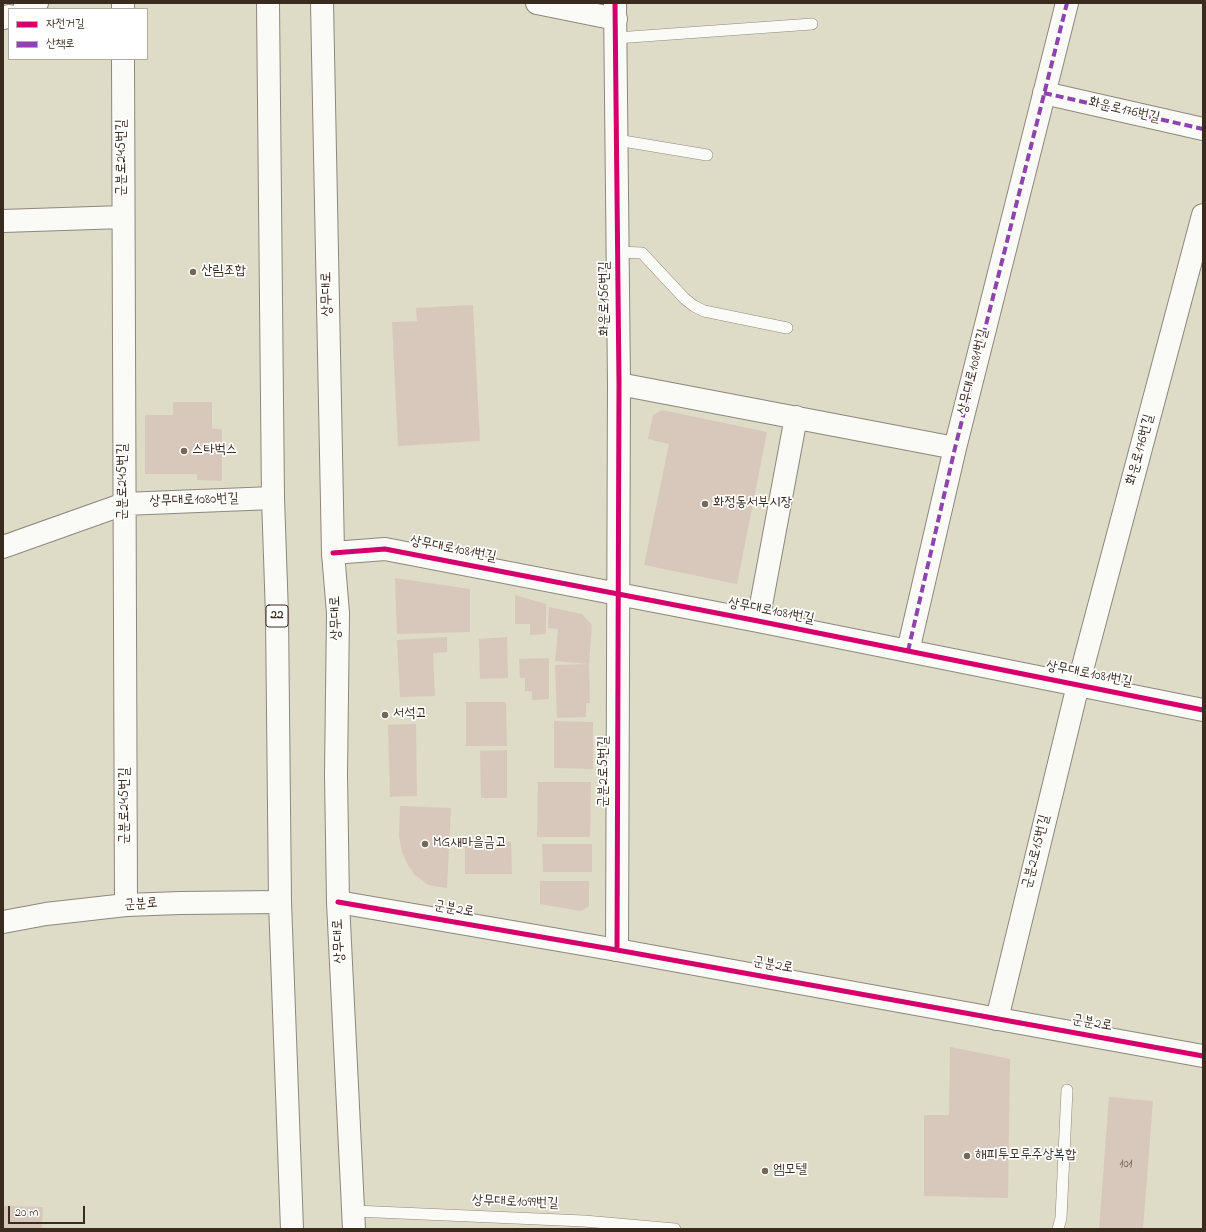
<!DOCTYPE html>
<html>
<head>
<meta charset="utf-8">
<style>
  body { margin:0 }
  #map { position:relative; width:1206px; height:1232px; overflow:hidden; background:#dedbc7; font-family:"Indie Flower","Poor Story",sans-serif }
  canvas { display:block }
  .frame { position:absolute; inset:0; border:4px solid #3b2a1e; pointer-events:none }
  .legend { position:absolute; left:8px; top:8px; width:140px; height:52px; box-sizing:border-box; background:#fff; border:1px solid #b1aaa5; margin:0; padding:5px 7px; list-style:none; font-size:12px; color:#3b2a1e }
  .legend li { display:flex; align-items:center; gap:8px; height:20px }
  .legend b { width:20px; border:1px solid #b1aaa5 }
  .scale { position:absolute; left:8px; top:1206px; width:77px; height:18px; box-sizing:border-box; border:2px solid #3b2a1e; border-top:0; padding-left:5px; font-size:12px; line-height:14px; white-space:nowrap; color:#3b2a1e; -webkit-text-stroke:3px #fff; paint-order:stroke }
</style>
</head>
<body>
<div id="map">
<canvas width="1206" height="1232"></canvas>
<div class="frame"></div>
<ul class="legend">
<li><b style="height:5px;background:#d6006c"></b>자전거길</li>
<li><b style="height:5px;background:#8e44ad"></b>산책로</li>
</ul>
<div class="scale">20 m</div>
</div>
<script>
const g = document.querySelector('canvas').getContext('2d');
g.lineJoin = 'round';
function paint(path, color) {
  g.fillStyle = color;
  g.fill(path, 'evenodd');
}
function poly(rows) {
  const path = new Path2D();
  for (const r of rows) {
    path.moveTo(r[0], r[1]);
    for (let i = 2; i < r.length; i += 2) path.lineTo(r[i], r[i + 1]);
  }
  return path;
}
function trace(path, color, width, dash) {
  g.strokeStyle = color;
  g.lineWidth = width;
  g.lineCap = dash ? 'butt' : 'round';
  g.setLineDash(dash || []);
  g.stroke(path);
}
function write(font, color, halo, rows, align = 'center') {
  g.font = font + ' "Indie Flower","Poor Story",sans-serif';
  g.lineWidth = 3.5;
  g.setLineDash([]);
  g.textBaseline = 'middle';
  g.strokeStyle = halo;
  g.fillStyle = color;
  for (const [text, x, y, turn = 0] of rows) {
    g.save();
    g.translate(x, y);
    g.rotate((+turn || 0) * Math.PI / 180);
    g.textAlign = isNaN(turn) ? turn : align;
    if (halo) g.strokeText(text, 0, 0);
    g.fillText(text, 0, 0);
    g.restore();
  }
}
const building = poly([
  [473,305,480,441,398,446,392,322,417,321,416,308],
  [173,402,212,402,212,429,222,429,222,481,197,480,197,474,145,474,145,415,173,415],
  [662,410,767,432,737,584,644,565,669,444,648,439,653,415],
  [395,578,470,589,470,632,397,634],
  [515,595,546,604,546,634,530,635,530,624,515,624],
  [549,607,582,614,592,625,589,664,555,661,558,629,548,628],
  [447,637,447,652,433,653,435,696,400,697,397,640],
  [507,637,508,678,480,679,479,639],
  [549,658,549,699,532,700,532,691,525,691,525,678,520,678,519,659],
  [589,664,590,703,586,703,586,717,557,718,555,665],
  [466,702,506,702,507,746,466,746],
  [554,721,593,722,593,769,554,768],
  [416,724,417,796,390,797,388,725],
  [507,750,507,798,481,798,480,751],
  [538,782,591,782,590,837,537,837],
  [400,806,451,808,447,888,428,885,415,875,408,865,402,852,399,836],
  [465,842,511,842,512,874,465,874],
  [542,844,592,844,592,872,543,872],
  [540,881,589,881,589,906,581,911,540,904],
  [950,1047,1010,1059,1008,1198,924,1196,924,1115,949,1115],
  [1109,1097,1153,1101,1143,1229,1099,1229],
  [3,1206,43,1207,42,1229,3,1229]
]);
const service = poly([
  [616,38,812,24],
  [617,140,707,155],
  [618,252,642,253,685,299,694,306,704,311,787,328],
  [354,1211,584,1221,675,1229],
  [1058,1229,1061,1218,1067,1090]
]);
const minor = poly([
  [537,3,616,19],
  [615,3,619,384,617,950],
  [24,9,37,3],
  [123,9,123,3],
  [3,18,9,16],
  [123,59,126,905],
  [1044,93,1203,129],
  [3,221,123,217],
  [619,384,955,448],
  [3,547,124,504,273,498],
  [333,553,385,549,758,621,1203,710],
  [758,621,796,417],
  [908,651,955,448,1067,3],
  [997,1019,1078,685,1203,215]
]);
const tertiary = poly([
  [338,902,617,950,1203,1056],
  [3,922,46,914,126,905,180,903,280,902]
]);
const primary = poly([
  [268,3,273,498,277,615,280,902,292,1229],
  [322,3,333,553,338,613,336,775,338,902,354,1229]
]);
const quiet = poly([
  [1044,93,1203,129],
  [908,651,955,448,1067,3]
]);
const cycleway = poly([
  [615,3,619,384,617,950],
  [333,553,385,549,758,621,1203,710],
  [338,902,617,950,1203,1056]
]);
const markers = [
  [193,272,4,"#746859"],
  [184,451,4,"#746859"],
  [705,504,4,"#746859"],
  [385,715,4,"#746859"],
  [425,844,4,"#746859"],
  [967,1156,4,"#746859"],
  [765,1171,4,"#746859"]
];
const numberNames = [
  ["101",1126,1165]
];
const shields = [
  [277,616,22]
];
const shieldNames = [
  ["22",277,616]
];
const streetNames = [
  ["화운로176번길",1124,111,13],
  ["군분로245번길",123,158,-90],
  ["상무대로",328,294,-91],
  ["화운로156번길",606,299,-90],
  ["상무대로1081번길",974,372,-76],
  ["화운로176번길",1141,450,-75],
  ["군분로245번길",124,482,-90],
  ["상무대로1080번길",194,501,-2],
  ["상무대로1081번길",453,550,11],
  ["상무대로1081번길",771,612,11],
  ["상무대로",337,618,-92],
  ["상무대로1081번길",1089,675,11],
  ["군분2로5번길",605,772,-90],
  ["군분로245번길",126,806,-90],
  ["군분2로15번길",1037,852,-76],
  ["군분로",141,905,-4],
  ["군분2로",454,910,10],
  ["상무대로",340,941,-93],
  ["군분2로",773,966,10],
  ["군분2로",1092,1024,10],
  ["상무대로1099번길",515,1203,2]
];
const poiNames = [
  ["산림조합",201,272],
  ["스타벅스",192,451],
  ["화정동서부시장",713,504],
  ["서석고",393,715],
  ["MG새마을금고",433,844],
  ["해피투모루주상복합",975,1156],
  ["엠모텔",773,1171]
];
paint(building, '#d8c8bc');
trace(service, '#8d887d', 12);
trace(minor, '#8d887d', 24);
trace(tertiary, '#8d887d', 24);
trace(primary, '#8d887d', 24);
trace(service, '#fafaf7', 11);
trace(minor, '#fafaf7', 22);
trace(tertiary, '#fafaf7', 22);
trace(primary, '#fafaf7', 22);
trace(quiet, '#8e44ad', 4, [8, 4]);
trace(cycleway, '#d6006c', 5);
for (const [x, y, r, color] of markers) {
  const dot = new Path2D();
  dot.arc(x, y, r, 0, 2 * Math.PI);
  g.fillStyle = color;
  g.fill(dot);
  trace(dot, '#fff', 1.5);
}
write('12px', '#635246', null, numberNames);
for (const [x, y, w] of shields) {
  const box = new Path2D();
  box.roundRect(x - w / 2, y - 11, w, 22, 3);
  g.fillStyle = '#fff';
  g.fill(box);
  trace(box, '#3b2a1e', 1);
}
write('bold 13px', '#3b2a1e', null, shieldNames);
write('14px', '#3b2a1e', '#fff', streetNames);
write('14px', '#3b2a1e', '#fff', poiNames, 'left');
</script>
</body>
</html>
